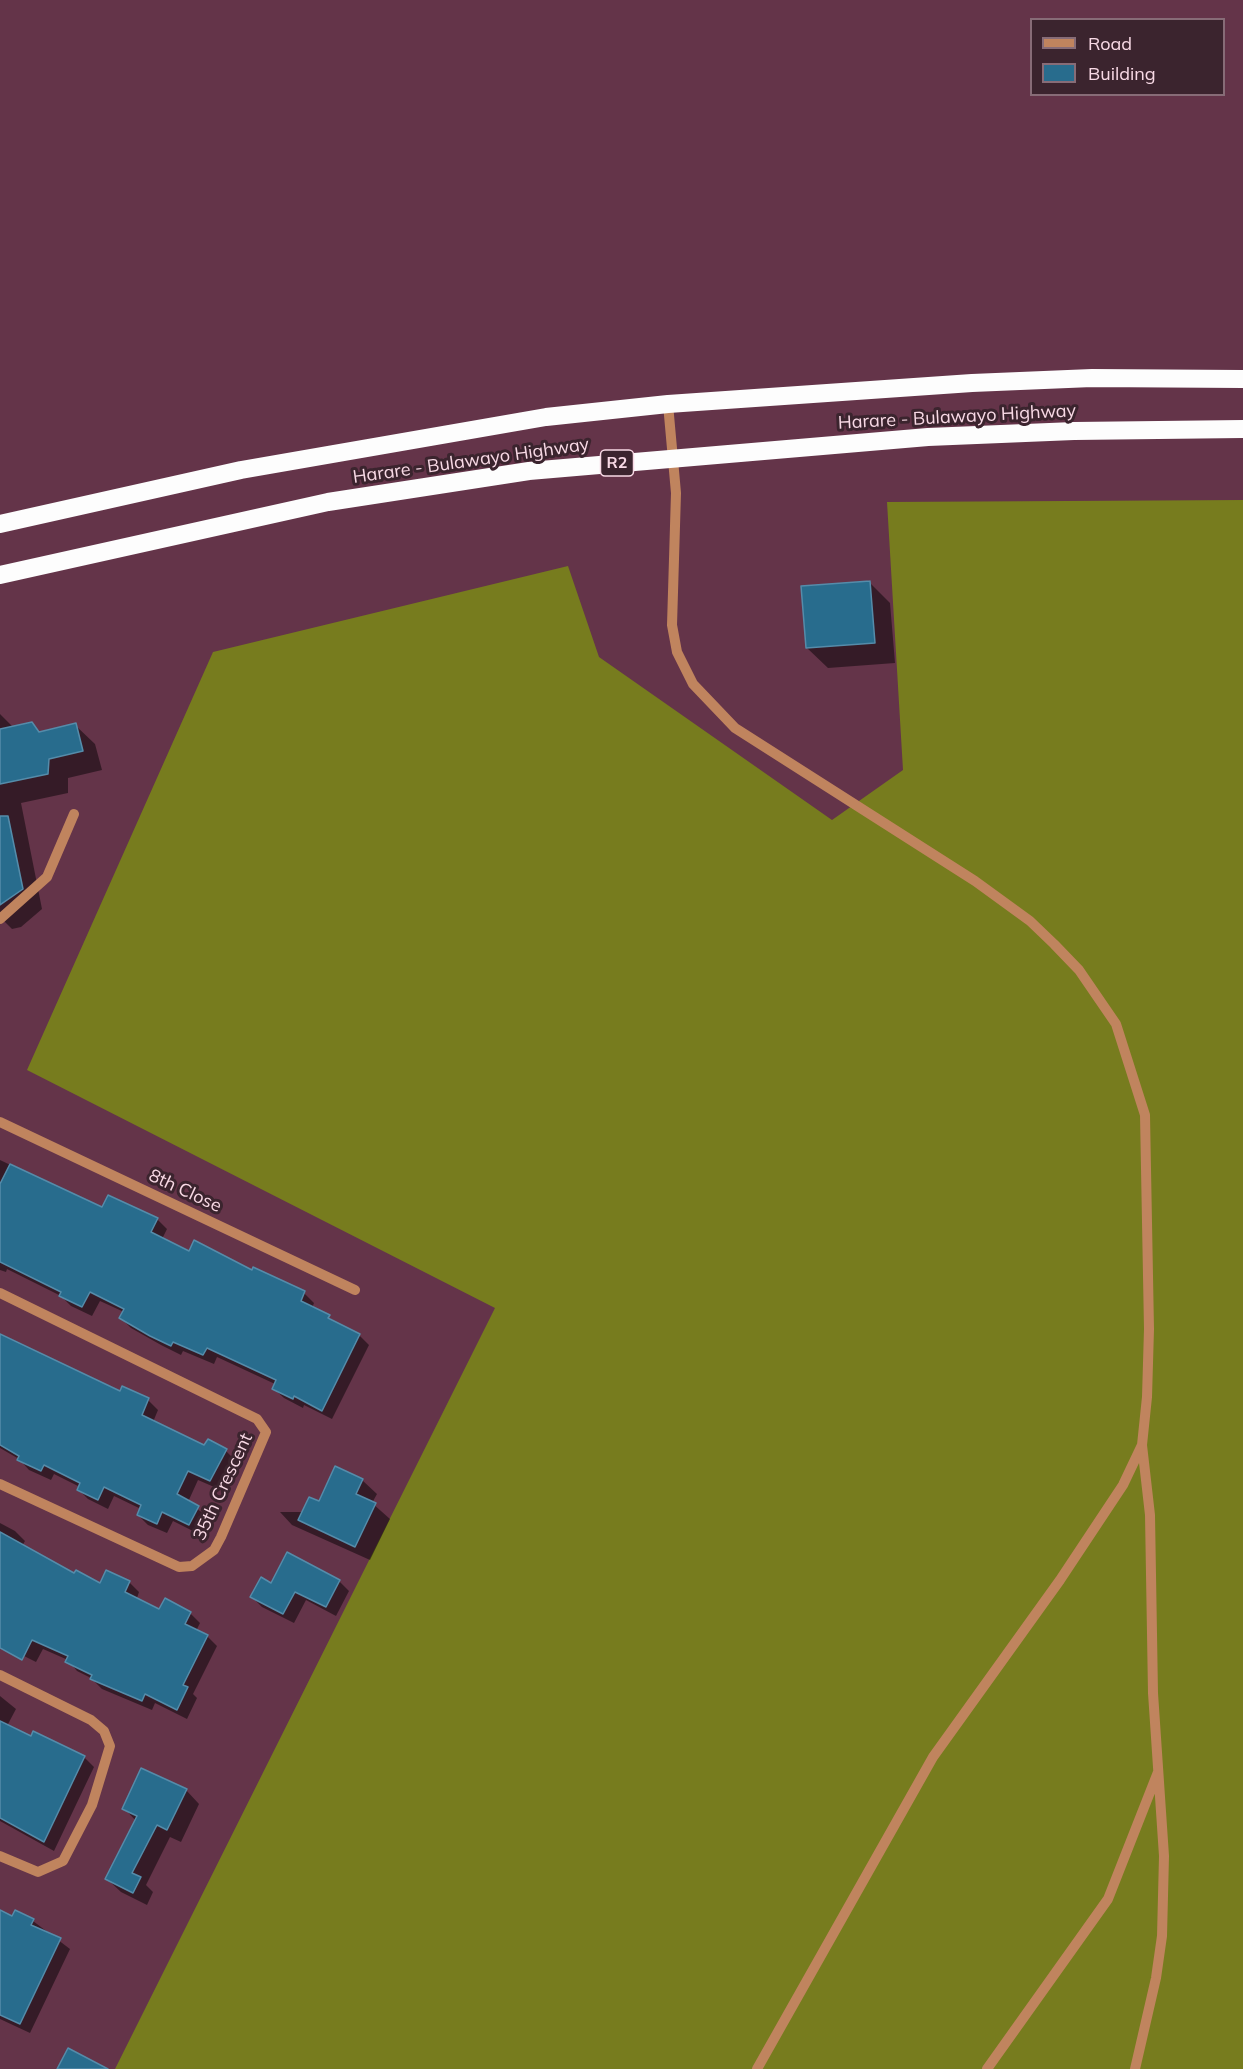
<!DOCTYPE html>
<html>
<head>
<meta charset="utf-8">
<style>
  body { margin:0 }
  #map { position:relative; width:1243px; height:2069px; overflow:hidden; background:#643449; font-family:Mulish,sans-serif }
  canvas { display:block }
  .legend { position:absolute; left:1030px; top:18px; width:195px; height:78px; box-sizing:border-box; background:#3b242e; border:2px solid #876c77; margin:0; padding:8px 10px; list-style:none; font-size:18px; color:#f8d9e5 }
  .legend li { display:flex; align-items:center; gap:12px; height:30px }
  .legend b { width:30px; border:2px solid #876c77 }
</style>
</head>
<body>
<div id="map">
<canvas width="1243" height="2069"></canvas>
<ul class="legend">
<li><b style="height:8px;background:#c0845e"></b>Road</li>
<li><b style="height:16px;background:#286c8d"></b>Building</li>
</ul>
</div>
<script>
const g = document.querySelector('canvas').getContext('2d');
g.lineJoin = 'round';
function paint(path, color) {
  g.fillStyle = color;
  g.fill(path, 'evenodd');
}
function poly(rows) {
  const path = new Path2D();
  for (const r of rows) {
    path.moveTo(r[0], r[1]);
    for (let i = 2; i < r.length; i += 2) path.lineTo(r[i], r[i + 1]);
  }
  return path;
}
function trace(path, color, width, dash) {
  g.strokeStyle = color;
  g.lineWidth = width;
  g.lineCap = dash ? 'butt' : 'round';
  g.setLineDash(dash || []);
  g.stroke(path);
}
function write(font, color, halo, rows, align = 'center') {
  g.font = font + ' Mulish,sans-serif';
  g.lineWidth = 6;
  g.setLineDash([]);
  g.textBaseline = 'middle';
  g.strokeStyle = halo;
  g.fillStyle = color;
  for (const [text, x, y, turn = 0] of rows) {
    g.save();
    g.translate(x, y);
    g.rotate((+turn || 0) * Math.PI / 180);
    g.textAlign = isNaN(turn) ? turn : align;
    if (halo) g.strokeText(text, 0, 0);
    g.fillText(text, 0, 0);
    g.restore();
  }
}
const forest = poly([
  [1243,500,1243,2069,115,2069,495,1308,27,1070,213,652,568,566,599,657,832,820,903,770,887,502]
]);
const shadow = poly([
  [869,582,890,603,895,663,828,668,807,648],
  [0,714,14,728,31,724,40,733,75,725,95,744,102,770,68,778,68,793,21,803,42,909,21,927,12,929,4,921,0,922],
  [0,1160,103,1209,157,1219,167,1229,162,1239,190,1253,252,1272,304,1293,314,1303,312,1308,359,1335,369,1345,332,1419,304,1405,303,1408,284,1398,273,1388,275,1384,217,1357,214,1364,183,1351,181,1355,161,1345,131,1328,121,1318,124,1312,100,1301,92,1316,71,1306,61,1296,7,1269,6,1272,0,1270],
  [0,1335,120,1393,123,1388,148,1400,158,1410,153,1422,205,1447,208,1441,226,1451,236,1461,221,1490,198,1480,188,1502,208,1517,199,1534,173,1521,167,1533,148,1525,138,1515,141,1509,114,1496,108,1509,88,1499,78,1489,80,1487,54,1474,51,1480,29,1470,19,1459,0,1448],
  [362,1480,377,1494,372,1503,390,1519,370,1560,292,1525,280,1512,303,1512],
  [0,1523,15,1531,25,1541,22,1546,75,1575,101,1585,107,1572,129,1582,139,1592,137,1598,160,1611,190,1613,200,1623,196,1631,207,1636,217,1646,193,1694,197,1698,187,1719,155,1703,152,1710,102,1689,91,1678,77,1671,68,1660,43,1649,36,1662,0,1644],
  [339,1581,349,1591,336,1616,306,1600,294,1623,262,1607,252,1597],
  [0,1696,16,1709,7,1726,84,1757,94,1767,54,1851,0,1821],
  [186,1790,199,1804,181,1842,170,1837,146,1885,153,1892,147,1905,121,1892,107,1879,136,1821,124,1808],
  [0,1911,13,1918,33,1921,70,1949,30,2033,0,2019]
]);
const building = poly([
  [870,581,875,643,806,648,801,586,870,581],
  [32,722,39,732,76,723,83,751,49,759,48,774,0,784,0,729,32,722],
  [0,816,8,816,23,889,0,905,0,816],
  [10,1164,102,1207,108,1195,158,1218,151,1232,189,1251,194,1240,252,1270,253,1267,305,1291,301,1301,330,1315,328,1318,360,1334,322,1411,294,1396,293,1399,272,1389,276,1380,207,1348,203,1355,173,1342,171,1346,150,1336,119,1318,124,1309,90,1292,82,1307,59,1296,61,1292,0,1262,0,1184,10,1164],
  [0,1334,120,1391,122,1386,149,1398,142,1415,204,1445,208,1439,227,1449,210,1481,188,1471,177,1494,199,1506,189,1525,162,1512,157,1524,137,1515,141,1505,104,1487,98,1500,77,1490,80,1483,44,1465,41,1471,17,1460,19,1456,0,1445,0,1334],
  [335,1466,363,1479,356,1494,376,1503,355,1547,298,1520,309,1497,319,1501,335,1466],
  [0,1532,74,1573,76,1570,100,1583,106,1570,130,1581,125,1592,159,1609,165,1598,191,1612,185,1624,208,1635,183,1685,188,1687,177,1710,145,1694,142,1701,90,1679,92,1675,65,1662,68,1656,32,1640,22,1660,0,1648,0,1532],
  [287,1552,340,1580,326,1607,295,1592,283,1614,250,1597,261,1577,271,1583,287,1552],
  [0,1721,31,1736,33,1731,85,1756,44,1842,0,1818,0,1721],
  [141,1768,187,1789,167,1830,157,1825,132,1873,141,1877,133,1893,105,1879,137,1816,122,1809,141,1768],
  [0,1910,12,1916,15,1910,34,1919,31,1925,61,1938,20,2024,0,2015,0,1910],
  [68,2048,108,2069,57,2069,68,2048]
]);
const minor = poly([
  [668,404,676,493,672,625,677,652,693,684,735,728,975,881,1030,921,1054,944,1079,970,1116,1024,1145,1115,1149,1329,1147,1397,1142,1445,1123,1485,1060,1580,933,1757,757,2069],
  [0,919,47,877,74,814],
  [0,1122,355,1290],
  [0,1293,257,1419,266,1432,221,1537,214,1550,192,1566,179,1567,0,1484],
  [0,1675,91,1720,104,1731,110,1746,92,1805,63,1861,38,1872,0,1856],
  [987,2069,1108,1899,1158,1772],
  [1135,2069,1156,1978,1162,1936,1164,1856,1153,1693,1150,1515,1142,1445]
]);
const highway = poly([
  [0,524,241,470,546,417,668,404,972,383,1092,378,1243,379],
  [0,575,328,502,529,471,928,437,1074,431,1243,429]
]);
const shields = [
  [617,463,33]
];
const shieldNames = [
  ["R2",617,463]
];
const streetNames = [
  ["Harare - Bulawayo Highway",957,417,-3],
  ["Harare - Bulawayo Highway",471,461,-8],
  ["8th Close",185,1191,25],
  ["35th Crescent",223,1487,-65]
];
paint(forest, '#777c1e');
paint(shadow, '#0007');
paint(building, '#286c8d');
trace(building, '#558caa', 1.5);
trace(minor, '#c0845e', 10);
trace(highway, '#fdfdfd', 18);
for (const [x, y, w] of shields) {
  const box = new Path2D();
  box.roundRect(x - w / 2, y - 13, w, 26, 4.5);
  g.fillStyle = '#3b242e';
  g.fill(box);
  trace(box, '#f8d9e5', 1.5);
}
write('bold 16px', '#f8d9e5', null, shieldNames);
write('18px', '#f8d9e5', '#3b242e', streetNames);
</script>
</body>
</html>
